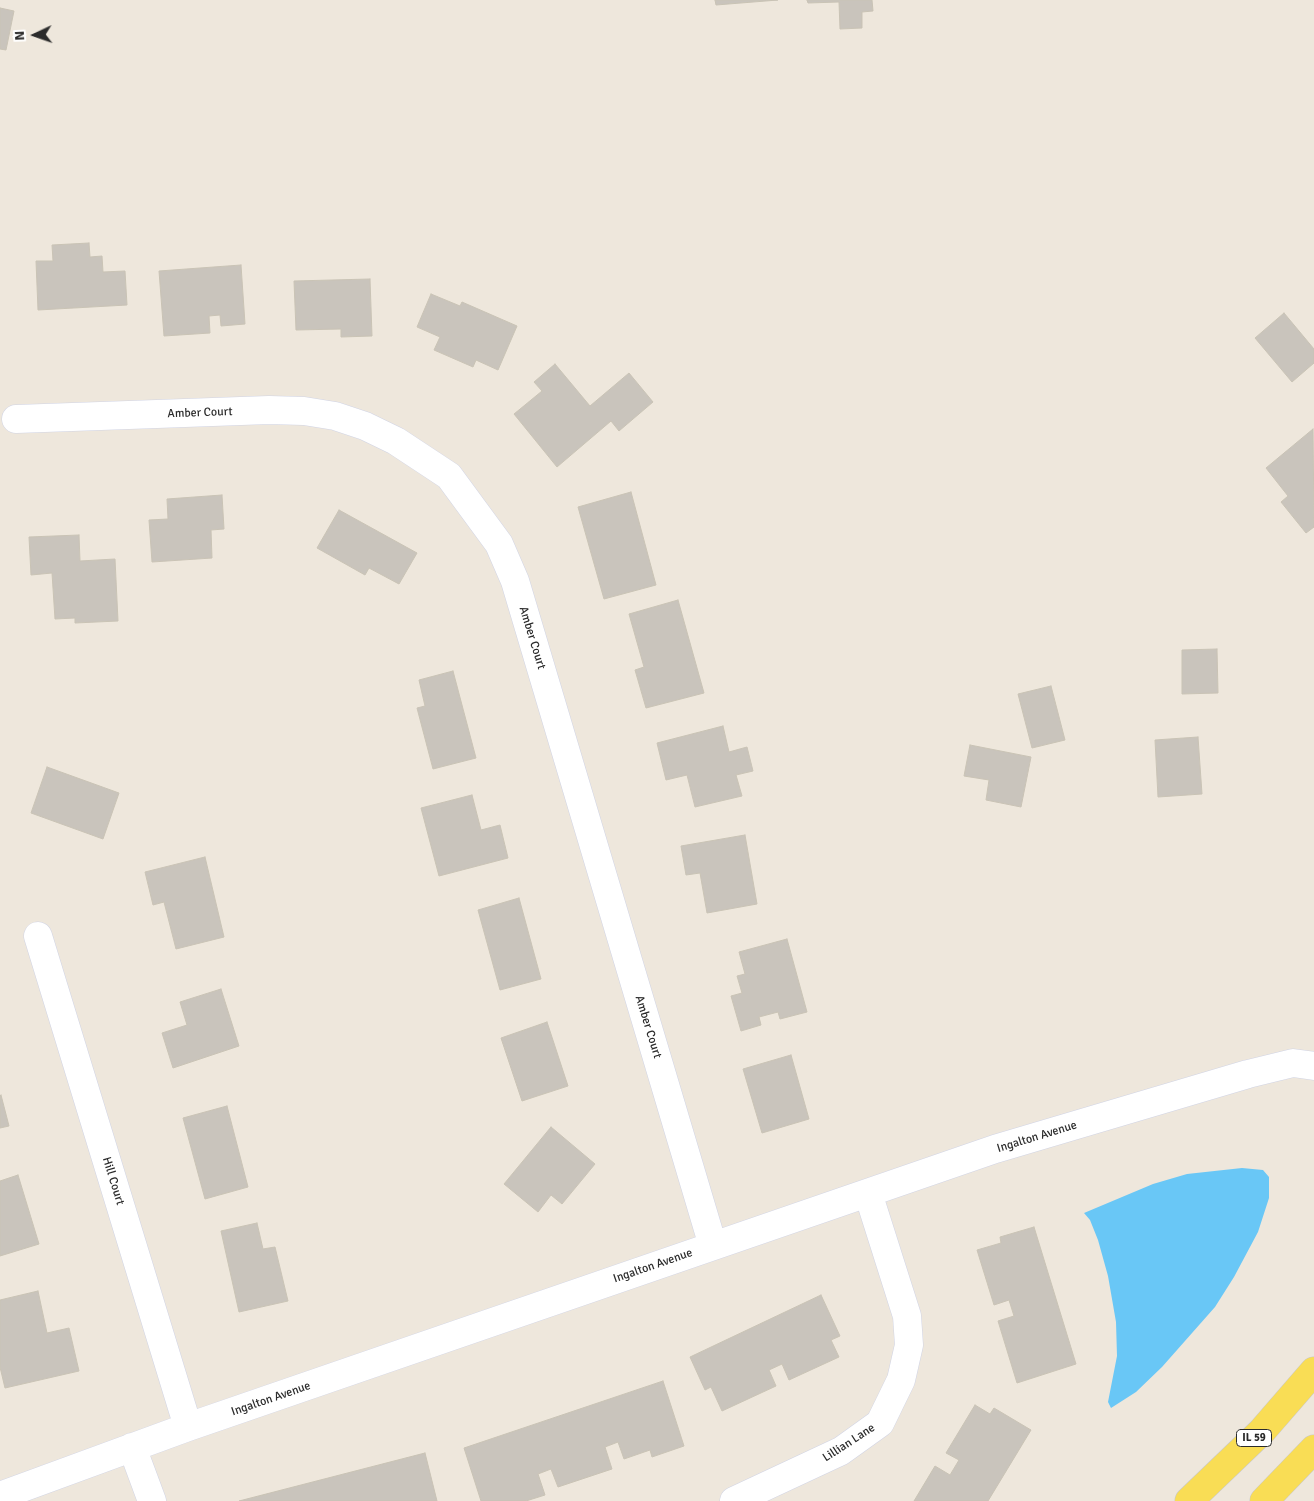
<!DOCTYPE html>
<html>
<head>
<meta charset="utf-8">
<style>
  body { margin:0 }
  #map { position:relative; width:1314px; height:1501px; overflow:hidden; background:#eee7dc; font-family:Signika,sans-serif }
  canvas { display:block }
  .north { position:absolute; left:10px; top:10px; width:50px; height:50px; -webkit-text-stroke:4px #fff; paint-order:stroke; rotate:267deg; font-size:14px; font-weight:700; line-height:20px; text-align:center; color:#2b2b2b }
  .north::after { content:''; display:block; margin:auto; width:18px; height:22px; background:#2b2b2b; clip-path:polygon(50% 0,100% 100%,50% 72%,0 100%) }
</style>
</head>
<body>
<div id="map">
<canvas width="1314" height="1501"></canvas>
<div class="north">N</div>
</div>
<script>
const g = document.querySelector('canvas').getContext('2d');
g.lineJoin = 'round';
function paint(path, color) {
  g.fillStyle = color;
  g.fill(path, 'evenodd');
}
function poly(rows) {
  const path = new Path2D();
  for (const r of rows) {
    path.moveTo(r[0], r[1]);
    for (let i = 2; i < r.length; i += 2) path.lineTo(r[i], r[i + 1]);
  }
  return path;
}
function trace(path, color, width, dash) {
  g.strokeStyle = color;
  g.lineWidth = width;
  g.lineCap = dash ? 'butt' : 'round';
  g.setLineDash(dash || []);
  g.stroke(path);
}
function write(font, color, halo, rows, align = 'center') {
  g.font = font + ' Signika,sans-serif';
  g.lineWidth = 4.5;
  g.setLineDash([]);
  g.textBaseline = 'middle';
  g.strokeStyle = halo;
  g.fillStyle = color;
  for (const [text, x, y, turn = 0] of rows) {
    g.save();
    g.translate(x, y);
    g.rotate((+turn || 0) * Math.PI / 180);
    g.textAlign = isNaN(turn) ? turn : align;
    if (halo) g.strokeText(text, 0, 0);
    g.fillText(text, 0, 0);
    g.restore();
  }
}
const water = poly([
  [1242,1168,1263,1170,1269,1177,1269,1198,1258,1232,1234,1277,1215,1307,1162,1367,1136,1392,1111,1408,1108,1402,1117,1356,1116,1322,1108,1276,1098,1240,1090,1220,1084,1213,1153,1184,1187,1174]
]);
const building = poly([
  [715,0,778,0,716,5,715,0],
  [807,0,872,0,873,11,862,12,862,28,840,29,839,2,808,3,807,0],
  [0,8,14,11,6,50,0,49,0,8],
  [89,243,90,257,102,256,103,272,125,271,127,305,38,310,36,261,53,261,52,245,89,243],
  [241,265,245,324,221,326,220,315,209,316,210,333,164,336,159,271,241,265],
  [370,279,372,336,341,337,341,329,296,330,294,281,370,279],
  [431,294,460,306,462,302,517,326,498,370,476,360,473,367,434,350,440,337,417,327,431,294],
  [1284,313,1314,349,1314,363,1292,382,1255,338,1284,313],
  [555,364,590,406,629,373,653,402,619,431,611,421,557,467,514,414,542,391,534,382,555,364],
  [1313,429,1314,527,1306,533,1281,502,1288,496,1266,468,1313,429],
  [631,492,656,585,604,599,578,507,631,492],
  [222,495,224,529,211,530,212,558,152,562,149,520,168,519,167,499,222,495],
  [339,510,417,553,399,584,369,568,365,575,317,548,339,510],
  [79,535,80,561,115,559,118,621,75,623,75,618,55,619,52,573,31,575,29,537,79,535],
  [678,600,704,693,646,708,635,670,644,667,629,614,678,600],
  [1217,649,1218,693,1182,694,1182,650,1217,649],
  [453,671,476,758,433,769,417,708,425,706,419,680,453,671],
  [1051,686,1065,740,1032,748,1018,694,1051,686],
  [723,726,729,752,747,747,753,771,736,775,742,796,695,807,687,775,666,780,657,743,723,726],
  [1198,737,1202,794,1158,797,1155,740,1198,737],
  [970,745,1031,757,1021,807,986,800,989,780,964,776,970,745],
  [47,767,119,793,103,839,31,813,47,767],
  [472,795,481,830,500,825,508,858,439,876,421,808,472,795],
  [745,835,757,904,707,913,700,873,686,875,681,846,745,835],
  [205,857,224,937,176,949,164,902,153,905,145,872,205,857],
  [519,898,541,979,500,990,478,910,519,898],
  [787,939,807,1012,780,1019,778,1012,759,1017,761,1025,741,1031,731,996,742,993,737,976,745,974,739,952,787,939],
  [221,989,239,1046,173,1068,162,1033,187,1025,180,1002,221,989],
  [547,1022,568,1086,522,1101,501,1038,547,1022],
  [791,1055,809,1119,762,1133,743,1069,791,1055],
  [1,1095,9,1126,0,1128,0,1096,1,1095],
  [227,1106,248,1187,205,1199,183,1118,227,1106],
  [551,1127,595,1164,562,1204,551,1195,538,1212,504,1184,551,1127],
  [18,1175,39,1244,0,1256,0,1181,18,1175],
  [257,1223,263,1249,275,1247,288,1301,239,1312,221,1231,257,1223],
  [1034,1227,1076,1364,1017,1383,998,1321,1014,1316,1009,1300,994,1305,977,1250,1001,1243,1000,1237,1034,1227],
  [38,1291,47,1333,69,1328,79,1371,5,1388,0,1367,0,1300,38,1291],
  [821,1295,840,1336,831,1340,839,1357,789,1380,782,1364,769,1370,776,1386,722,1411,711,1387,705,1390,690,1357,821,1295],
  [663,1381,684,1446,652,1457,650,1450,624,1459,618,1442,605,1447,612,1469,558,1487,551,1469,538,1474,545,1495,526,1501,481,1501,464,1448,663,1381],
  [975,1405,990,1414,994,1408,1031,1430,988,1501,914,1501,935,1466,950,1475,959,1460,946,1453,975,1405],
  [425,1453,437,1501,239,1501,425,1453]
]);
const street = poly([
  [16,419,269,410,304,411,335,416,365,426,396,441,449,476,499,544,515,581,713,1246],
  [38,936,188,1427],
  [132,1447,152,1501],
  [0,1496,188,1427,995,1149,1248,1074,1293,1063,1314,1066],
  [734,1501,841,1451,880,1423,901,1380,909,1345,907,1316,868,1193]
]);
const primary = poly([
  [1189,1501,1262,1431,1314,1371],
  [1264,1501,1314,1449]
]);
const shields = [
  [1254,1438,35]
];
const shieldNames = [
  ["IL 59",1254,1438]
];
const streetNames = [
  ["Amber Court",200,413,-2],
  ["Amber Court",532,638,73],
  ["Amber Court",648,1027,73],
  ["Ingalton Avenue",1037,1137,-17],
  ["Hill Court",113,1181,73],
  ["Ingalton Avenue",653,1266,-19],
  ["Ingalton Avenue",271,1399,-19],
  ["Lillian Lane",849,1443,-33]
];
paint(water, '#69c7f6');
paint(building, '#c9c4bc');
trace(building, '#c9c3b5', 1);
trace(street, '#d1d4e4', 29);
trace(primary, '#c8c8c8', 29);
trace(street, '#fff', 28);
trace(primary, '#f9dd55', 28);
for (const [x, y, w] of shields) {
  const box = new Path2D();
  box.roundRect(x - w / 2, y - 8.5, w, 17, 4);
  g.fillStyle = '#fff';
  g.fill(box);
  trace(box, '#2b2b2b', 1);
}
write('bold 11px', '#2b2b2b', null, shieldNames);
write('12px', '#2b2b2b', '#fff', streetNames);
</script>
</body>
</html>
